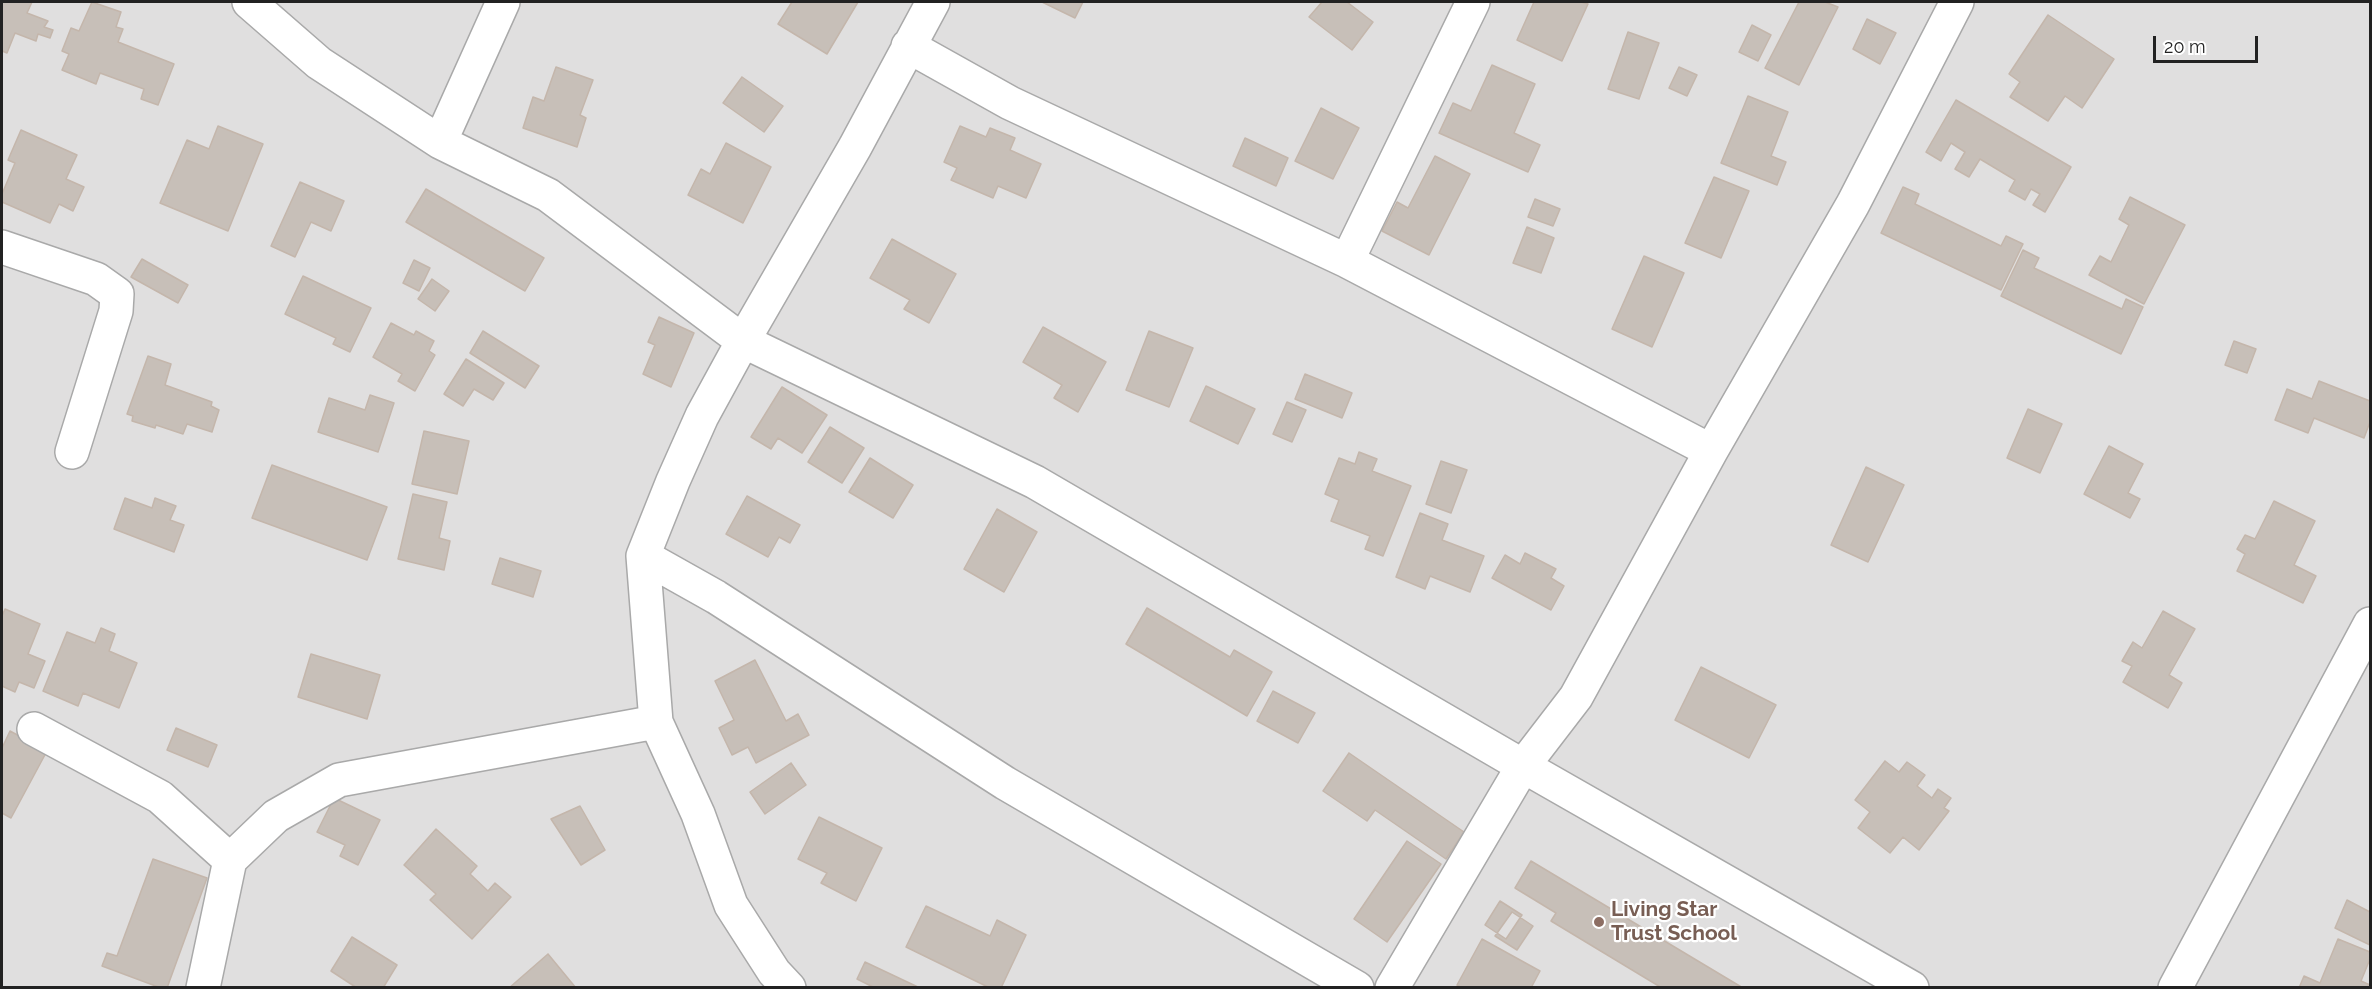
<!DOCTYPE html>
<html>
<head>
<meta charset="utf-8">
<style>
  body { margin:0 }
  #map { position:relative; width:2372px; height:989px; overflow:hidden; background:#f2efe9; font-family:Raleway,sans-serif }
  canvas { display:block }
  .frame { position:absolute; inset:0; border:3px solid #222; pointer-events:none }
  .scale { position:absolute; left:2153px; top:36px; width:105px; height:27px; box-sizing:border-box; border:3px solid #222; border-top:0; padding-left:8px; font-size:18px; line-height:21px; white-space:nowrap; color:#222; -webkit-text-stroke:4px #fff; paint-order:stroke }
</style>
</head>
<body>
<div id="map">
<canvas width="2372" height="989"></canvas>
<div class="frame"></div>
<div class="scale">20 m</div>
</div>
<script>
const g = document.querySelector('canvas').getContext('2d');
g.lineJoin = 'round';
function paint(path, color) {
  g.fillStyle = color;
  g.fill(path, 'evenodd');
}
function poly(rows) {
  const path = new Path2D();
  for (const r of rows) {
    path.moveTo(r[0], r[1]);
    for (let i = 2; i < r.length; i += 2) path.lineTo(r[i], r[i + 1]);
  }
  return path;
}
function trace(path, color, width, dash) {
  g.strokeStyle = color;
  g.lineWidth = width;
  g.lineCap = dash ? 'butt' : 'round';
  g.setLineDash(dash || []);
  g.stroke(path);
}
function write(font, color, halo, rows, align = 'center') {
  g.font = font + ' Raleway,sans-serif';
  g.lineWidth = 4.5;
  g.setLineDash([]);
  g.textBaseline = 'middle';
  g.strokeStyle = halo;
  g.fillStyle = color;
  for (const [text, x, y, turn = 0] of rows) {
    g.save();
    g.translate(x, y);
    g.rotate((+turn || 0) * Math.PI / 180);
    g.textAlign = isNaN(turn) ? turn : align;
    if (halo) g.strokeText(text, 0, 0);
    g.fillText(text, 0, 0);
    g.restore();
  }
}
const residential = poly([
  [2,2,2370,2,2370,987,2,987]
]);
const building = poly([
  [2,2,32,2,27,13,48,21,44,27,53,30,50,38,38,34,36,41,15,33,7,53,2,51,2,2],
  [92,2,121,12,116,27,123,29,118,42,174,64,158,105,141,99,144,89,100,73,96,84,62,70,69,54,62,51,71,28,79,31,92,2],
  [792,2,858,2,827,54,778,24,792,2],
  [1042,2,1083,2,1075,18,1042,2],
  [1322,2,1347,2,1373,22,1352,50,1309,17,1322,2],
  [1534,2,1581,2,1588,4,1562,61,1517,40,1534,2],
  [1799,2,1825,2,1838,7,1799,85,1765,68,1799,2],
  [2048,15,2114,59,2082,108,2065,96,2048,121,2010,97,2020,82,2009,74,2048,15],
  [1867,19,1896,33,1880,64,1853,49,1867,19],
  [1752,25,1771,35,1758,61,1739,52,1752,25],
  [1628,32,1659,43,1639,99,1608,89,1628,32],
  [1492,65,1535,84,1514,133,1540,145,1528,172,1439,133,1453,103,1471,111,1492,65],
  [556,67,593,80,580,115,586,118,577,147,523,128,533,97,544,101,556,67],
  [1679,67,1697,75,1687,96,1669,88,1679,67],
  [742,77,783,106,764,132,723,103,742,77],
  [1748,96,1788,112,1771,156,1786,162,1777,185,1721,163,1748,96],
  [1956,100,2071,167,2045,212,2033,205,2040,194,2031,189,2025,200,2009,191,2015,180,1980,159,1969,177,1955,169,1965,152,1951,143,1941,161,1926,152,1956,100],
  [1321,108,1359,128,1333,179,1295,161,1321,108],
  [218,126,263,144,228,231,160,203,187,140,209,149,218,126],
  [960,126,986,137,990,128,1015,138,1010,150,1041,164,1026,198,998,186,993,198,951,180,957,168,944,162,960,126],
  [21,130,77,155,66,179,84,187,73,211,59,204,50,223,2,202,2,194,15,163,8,160,21,130],
  [1245,138,1288,158,1276,186,1233,166,1245,138],
  [726,143,771,167,743,223,688,195,701,169,710,174,726,143],
  [1435,156,1470,174,1429,255,1382,231,1397,202,1408,208,1435,156],
  [1714,177,1749,191,1721,258,1685,243,1714,177],
  [300,182,344,201,331,231,311,222,295,257,271,246,300,182],
  [1903,187,1919,194,1915,204,2001,246,2006,236,2023,244,2001,290,1881,233,1903,187],
  [426,189,544,258,525,291,406,222,426,189],
  [2130,197,2185,225,2144,304,2089,275,2100,256,2111,262,2129,225,2119,219,2130,197],
  [1535,199,1560,209,1553,226,1528,217,1535,199],
  [1527,227,1554,238,1541,273,1513,263,1527,227],
  [892,239,956,274,929,323,904,309,910,300,870,278,892,239],
  [2023,250,2039,258,2034,268,2122,309,2126,299,2143,307,2121,354,2001,296,2023,250],
  [1644,256,1684,273,1652,347,1612,329,1644,256],
  [142,259,188,285,178,303,131,277,142,259],
  [414,260,430,268,419,291,403,283,414,260],
  [303,276,371,308,350,352,333,344,336,338,285,314,303,276],
  [432,279,449,291,435,311,418,299,432,279],
  [659,317,694,333,671,387,643,374,655,345,648,342,659,317],
  [391,323,414,335,416,331,434,341,429,351,435,355,415,391,398,381,402,374,373,357,391,323],
  [1043,327,1106,362,1078,412,1054,398,1062,385,1023,362,1043,327],
  [483,331,539,366,525,388,470,353,483,331],
  [1149,331,1193,348,1169,407,1126,390,1149,331],
  [2234,341,2256,349,2247,373,2225,365,2234,341],
  [148,356,171,364,165,385,212,402,211,406,219,410,212,432,187,424,183,434,156,425,155,428,132,421,133,416,127,414,148,356],
  [466,359,504,383,493,400,474,389,463,406,444,394,466,359],
  [1305,374,1352,393,1342,418,1295,399,1305,374],
  [2319,381,2370,401,2370,422,2364,438,2314,418,2308,433,2275,420,2287,389,2312,399,2319,381],
  [1206,386,1255,409,1238,444,1190,421,1206,386],
  [782,387,827,415,802,453,778,438,771,449,751,437,782,387],
  [370,395,394,403,378,452,318,432,329,398,365,410,370,395],
  [1287,402,1306,410,1292,442,1273,434,1287,402],
  [2028,409,2062,424,2040,473,2007,458,2028,409],
  [830,427,864,448,842,483,808,462,830,427],
  [424,431,469,441,457,494,412,484,424,431],
  [2109,446,2143,464,2128,493,2140,499,2130,518,2084,494,2109,446],
  [1359,452,1377,459,1372,471,1411,486,1383,556,1365,549,1370,536,1331,521,1339,500,1325,494,1339,458,1355,464,1359,452],
  [870,458,913,485,893,518,849,492,870,458],
  [1441,461,1467,470,1451,513,1426,504,1441,461],
  [272,465,387,507,367,560,252,518,272,465],
  [1866,467,1904,485,1868,562,1831,545,1866,467],
  [413,494,447,502,439,538,450,541,444,570,398,559,413,494],
  [747,496,800,525,790,543,779,537,768,557,726,534,747,496],
  [125,498,152,508,155,498,176,506,170,520,184,525,174,552,114,529,125,498],
  [2274,501,2315,521,2294,565,2316,576,2303,603,2237,571,2245,554,2237,549,2245,535,2255,539,2274,501],
  [997,509,1037,532,1004,592,964,569,997,509],
  [1420,513,1448,524,1442,540,1484,556,1470,592,1430,576,1425,589,1396,577,1420,513],
  [1525,553,1556,569,1551,578,1564,586,1551,610,1492,578,1505,555,1520,564,1525,553],
  [500,558,541,571,533,597,492,584,500,558],
  [1147,608,1230,657,1234,650,1272,672,1247,716,1126,644,1147,608],
  [5,609,40,624,28,654,45,661,34,688,19,682,15,692,2,686,2,616,5,609],
  [2163,611,2195,629,2169,675,2182,683,2168,708,2123,682,2132,666,2122,661,2133,642,2142,648,2163,611],
  [101,628,115,634,109,651,137,663,119,708,83,693,78,706,43,691,67,632,95,643,101,628],
  [311,654,380,675,367,719,298,697,311,654],
  [755,660,786,721,798,714,809,735,756,763,748,747,732,755,719,728,734,720,715,681,755,660],
  [1701,667,1776,705,1749,758,1675,720,1701,667],
  [1273,691,1315,713,1298,743,1257,721,1273,691],
  [176,728,217,745,208,767,167,750,176,728],
  [10,731,47,751,11,818,2,813,2,748,10,731],
  [1349,753,1464,832,1446,859,1375,810,1367,821,1323,791,1349,753],
  [1885,761,1899,772,1907,762,1925,775,1917,786,1932,798,1938,789,1951,798,1944,808,1949,811,1919,850,1903,837,1890,853,1858,828,1870,812,1855,800,1885,761],
  [791,763,806,785,765,814,750,792,791,763],
  [334,798,380,820,358,865,340,856,345,845,317,832,334,798],
  [580,806,605,850,581,865,551,819,580,806],
  [819,817,882,848,856,901,821,883,827,873,798,859,819,817],
  [436,829,477,866,470,874,488,891,495,883,511,897,472,939,430,900,436,894,404,865,436,829],
  [1407,841,1441,864,1387,942,1354,919,1407,841],
  [153,859,207,878,167,988,161,988,102,966,107,953,117,956,153,859],
  [1531,861,1743,988,1662,988,1551,921,1556,913,1515,888,1531,861],
  [2347,900,2370,912,2370,945,2335,928,2347,900],
  [1500,901,1522,915,1506,939,1485,925,1500,901],
  [926,906,990,936,997,920,1026,935,1001,988,990,988,906,947,926,906],
  [1512,912,1533,926,1517,950,1495,936,1512,912],
  [352,937,397,965,383,988,357,988,331,971,352,937],
  [1482,939,1540,971,1531,988,1462,988,1457,985,1482,939],
  [2338,939,2370,952,2370,959,2361,981,2370,985,2370,988,2299,988,2304,976,2320,983,2338,939],
  [548,954,576,988,509,988,548,954],
  [865,962,920,988,875,988,857,979,865,962]
]);
const minor = poly([
  [249,2,319,63,440,142,548,195,743,341,1035,482,1523,766,1912,988],
  [933,2,855,147,743,341,702,416,673,481,643,556,716,597,1005,783,1357,988],
  [908,46,1010,103,1347,261,1711,451],
  [440,142,503,2],
  [2,247,96,279,117,294,116,311,72,452],
  [1347,261,1473,2],
  [643,556,656,722,698,814,731,905,774,972,789,988],
  [34,729,160,797,230,860],
  [203,988,230,860,276,816,339,780,656,722],
  [1392,988,1523,766,1576,697,1711,451,1853,204,1957,2],
  [2175,988,2370,624]
]);
const markers = [
  [1599,922,6,"#8d6e63"]
];
const educationNames = [
  ["Living Star",1611,910],
  ["Trust School",1611,934]
];
paint(residential, '#e0dfdf');
paint(building, '#c7bfb8');
trace(building, '#c4b6ab', 1.5);
trace(minor, '#a9a9a9', 36);
trace(minor, '#fff', 33);
for (const [x, y, r, color] of markers) {
  const dot = new Path2D();
  dot.arc(x, y, r, 0, 2 * Math.PI);
  g.fillStyle = color;
  g.fill(dot);
  trace(dot, '#fff', 2);
}
write('bold 21px', '#785e54', '#fff', educationNames, 'left');
</script>
</body>
</html>
